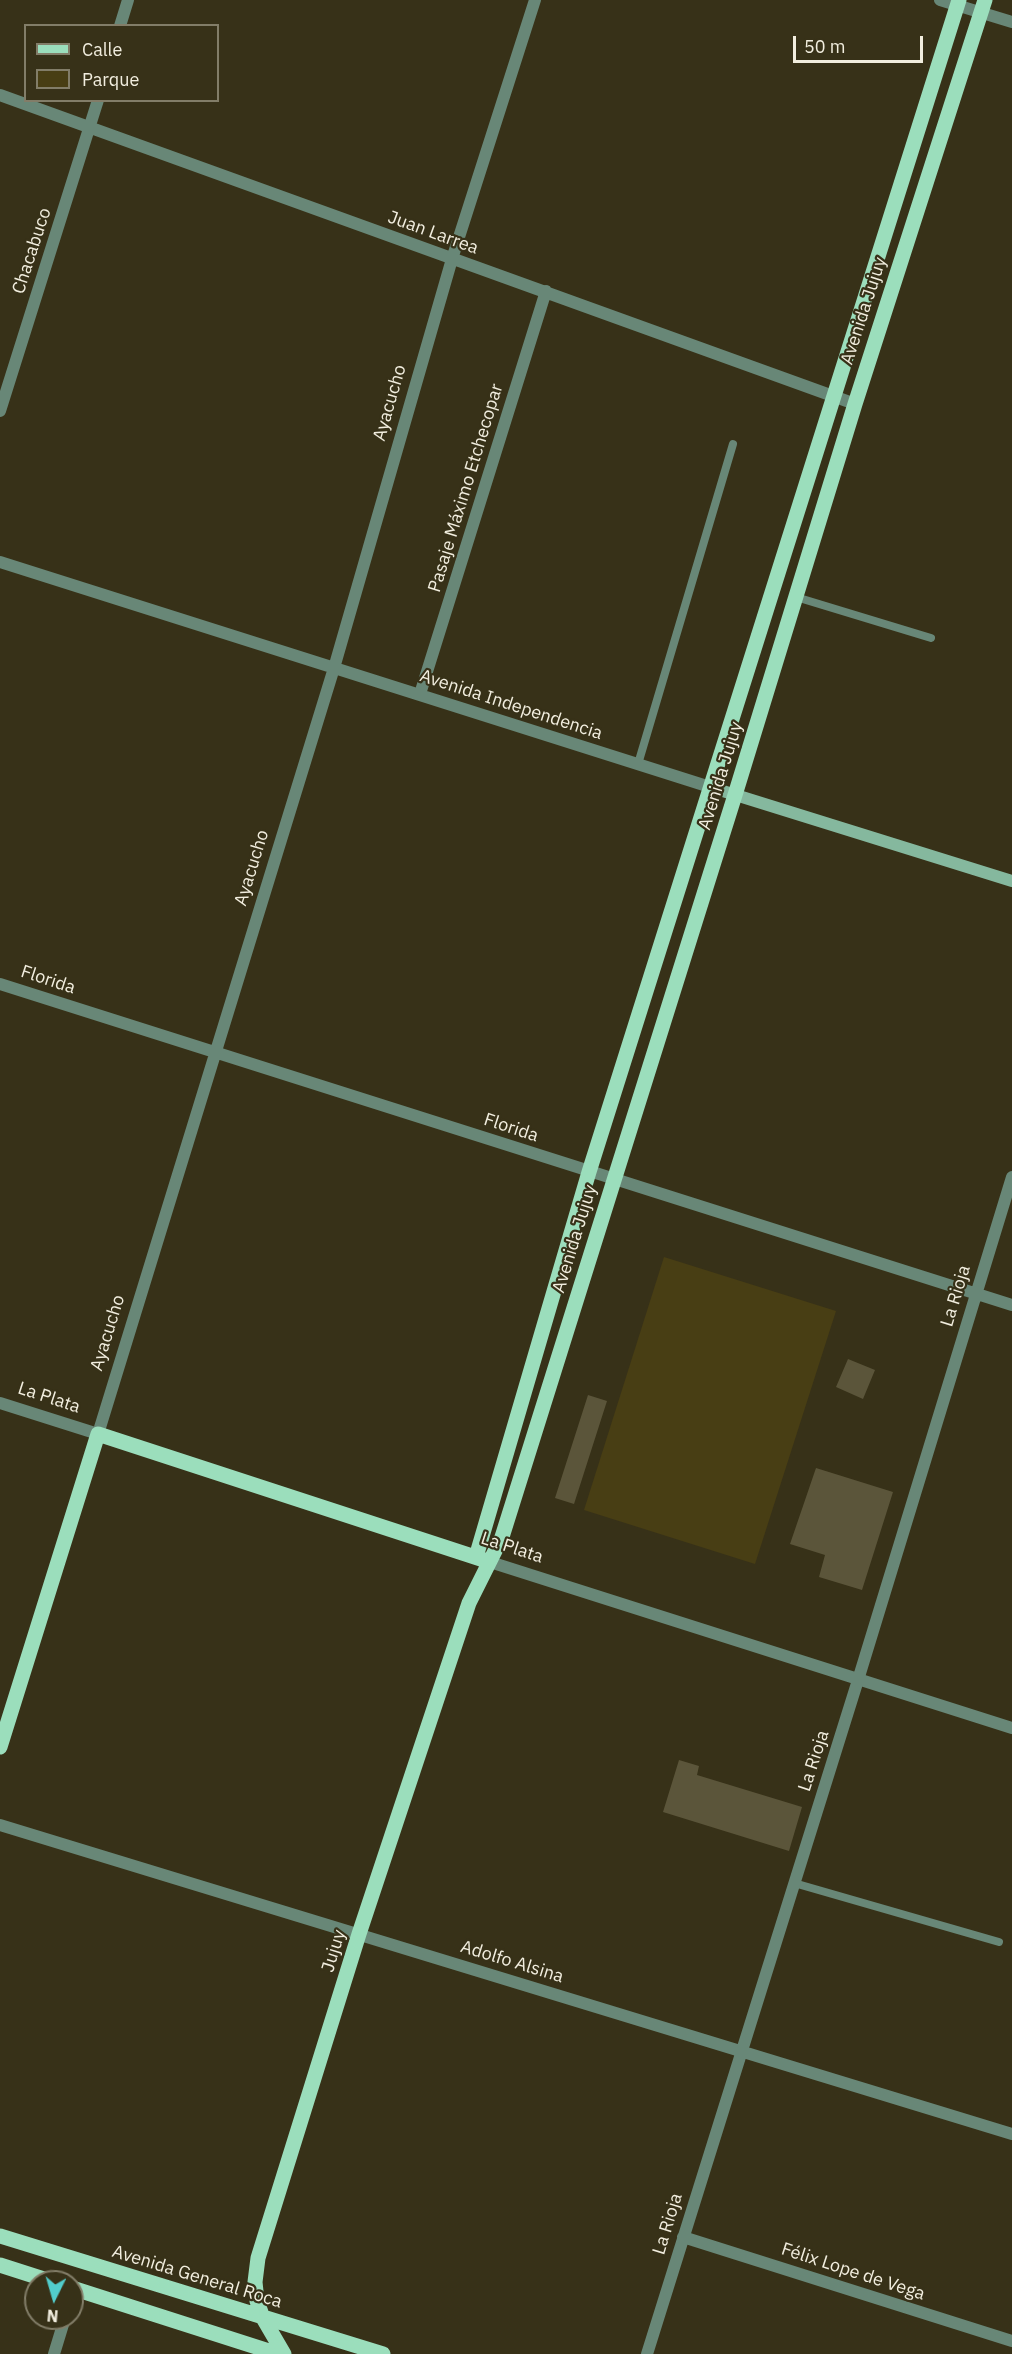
<!DOCTYPE html>
<html>
<head>
<meta charset="utf-8">
<style>
  body { margin:0 }
  #map { position:relative; width:1012px; height:2354px; overflow:hidden; background:#373118; font-family:"IBM Plex Sans",sans-serif }
  canvas { display:block }
  .legend { position:absolute; left:24px; top:24px; width:195px; height:78px; box-sizing:border-box; background:#373118; border:2px solid #827d68; margin:0; padding:8px 10px; list-style:none; font-size:18px; color:#f2eedf }
  .legend li { display:flex; align-items:center; gap:12px; height:30px }
  .legend b { width:30px; border:2px solid #827d68 }
  .north { position:absolute; left:24px; top:2270px; width:60px; height:60px; box-sizing:border-box; background:#373118; border:2px solid #827d68; border-radius:50%; rotate:185deg; font-size:16px; font-weight:700; line-height:24px; text-align:center; color:#f2eedf }
  .north::after { content:''; display:block; margin:auto; width:21px; height:27px; background:#52cdcc; clip-path:polygon(50% 0,100% 100%,50% 72%,0 100%) }
  .scale { position:absolute; left:793px; top:36px; width:130px; height:27px; box-sizing:border-box; border:3px solid #f2eedf; border-top:0; padding-left:8px; font-size:18px; line-height:21px; white-space:nowrap; color:#f2eedf; -webkit-text-stroke:4px #373118; paint-order:stroke }
</style>
</head>
<body>
<div id="map">
<canvas width="1012" height="2354"></canvas>
<ul class="legend">
<li><b style="height:8px;background:#9bdebc"></b>Calle</li>
<li><b style="height:16px;background:#483e14"></b>Parque</li>
</ul>
<div class="north">N</div>
<div class="scale">50 m</div>
</div>
<script>
const g = document.querySelector('canvas').getContext('2d');
g.lineJoin = 'round';
function paint(path, color) {
  g.fillStyle = color;
  g.fill(path, 'evenodd');
}
function poly(rows) {
  const path = new Path2D();
  for (const r of rows) {
    path.moveTo(r[0], r[1]);
    for (let i = 2; i < r.length; i += 2) path.lineTo(r[i], r[i + 1]);
  }
  return path;
}
function trace(path, color, width, dash) {
  g.strokeStyle = color;
  g.lineWidth = width;
  g.lineCap = dash ? 'butt' : 'round';
  g.setLineDash(dash || []);
  g.stroke(path);
}
function write(font, color, halo, rows, align = 'center') {
  g.font = font + ' "IBM Plex Sans",sans-serif';
  g.lineWidth = 4.5;
  g.setLineDash([]);
  g.textBaseline = 'middle';
  g.strokeStyle = halo;
  g.fillStyle = color;
  for (const [text, x, y, turn = 0] of rows) {
    g.save();
    g.translate(x, y);
    g.rotate((+turn || 0) * Math.PI / 180);
    g.textAlign = isNaN(turn) ? turn : align;
    if (halo) g.strokeText(text, 0, 0);
    g.fillText(text, 0, 0);
    g.restore();
  }
}
const green = poly([
  [664,1257,836,1311,755,1564,584,1510]
]);
const building = poly([
  [848,1359,875,1370,863,1399,836,1387],
  [588,1395,607,1401,574,1504,555,1498],
  [816,1468,893,1492,862,1590,819,1577,825,1555,790,1544],
  [679,1760,699,1766,697,1775,802,1807,789,1851,663,1812]
]);
const lane = poly([
  [796,597,931,638],
  [638,764,733,444],
  [794,1883,999,1942]
]);
const street = poly([
  [940,0,1012,22],
  [120,26,128,0],
  [0,95,855,404],
  [0,411,98,100],
  [0,562,710,787],
  [420,694,546,291],
  [0,984,1012,1305],
  [0,1403,98,1434,334,668,452,259,535,0],
  [490,1562,1012,1728],
  [0,1825,1012,2134],
  [683,2237,1012,2341],
  [54,2354,65,2318],
  [647,2354,858,1680,1012,1177]
]);
const secondary = poly([
  [710,787,1012,881]
]);
const primary = poly([
  [476,1557,589,1172,959,0],
  [0,1747,98,1434,484,1560],
  [0,2236,383,2354],
  [0,2265,53,2282],
  [72,2288,278,2354],
  [284,2354,263,2318,257,2301,255,2282,258,2258,359,1934,469,1603,502,1537,735,795,855,404,985,0]
]);
const streetNames = [
  ["Juan Larrea",433,233,20],
  ["Chacabuco",32,251,-72],
  ["Avenida Jujuy",864,311,-72],
  ["Ayacucho",390,403,-74],
  ["Pasaje Máximo Etchecopar",466,488,-73],
  ["Avenida Independencia",511,705,18],
  ["Avenida Jujuy",721,776,-73],
  ["Ayacucho",252,868,-73],
  ["Florida",48,980,18],
  ["Florida",511,1128,18],
  ["Avenida Jujuy",575,1239,-73],
  ["La Rioja",956,1296,-73],
  ["Ayacucho",108,1333,-73],
  ["La Plata",49,1398,18],
  ["La Plata",512,1548,18],
  ["La Rioja",814,1761,-72],
  ["Jujuy",334,1951,-73],
  ["Adolfo Alsina",512,1962,17],
  ["La Rioja",668,2224,-73],
  ["Félix Lope de Vega",853,2272,18],
  ["Avenida General Roca",197,2277,17]
];
paint(green, '#483e14');
paint(building, '#5b553a');
trace(lane, '#688777', 8);
trace(street, '#688777', 12);
trace(secondary, '#85b89e', 12);
trace(primary, '#9bdebc', 15);
write('18px', '#f2eedf', '#373118', streetNames);
</script>
</body>
</html>
